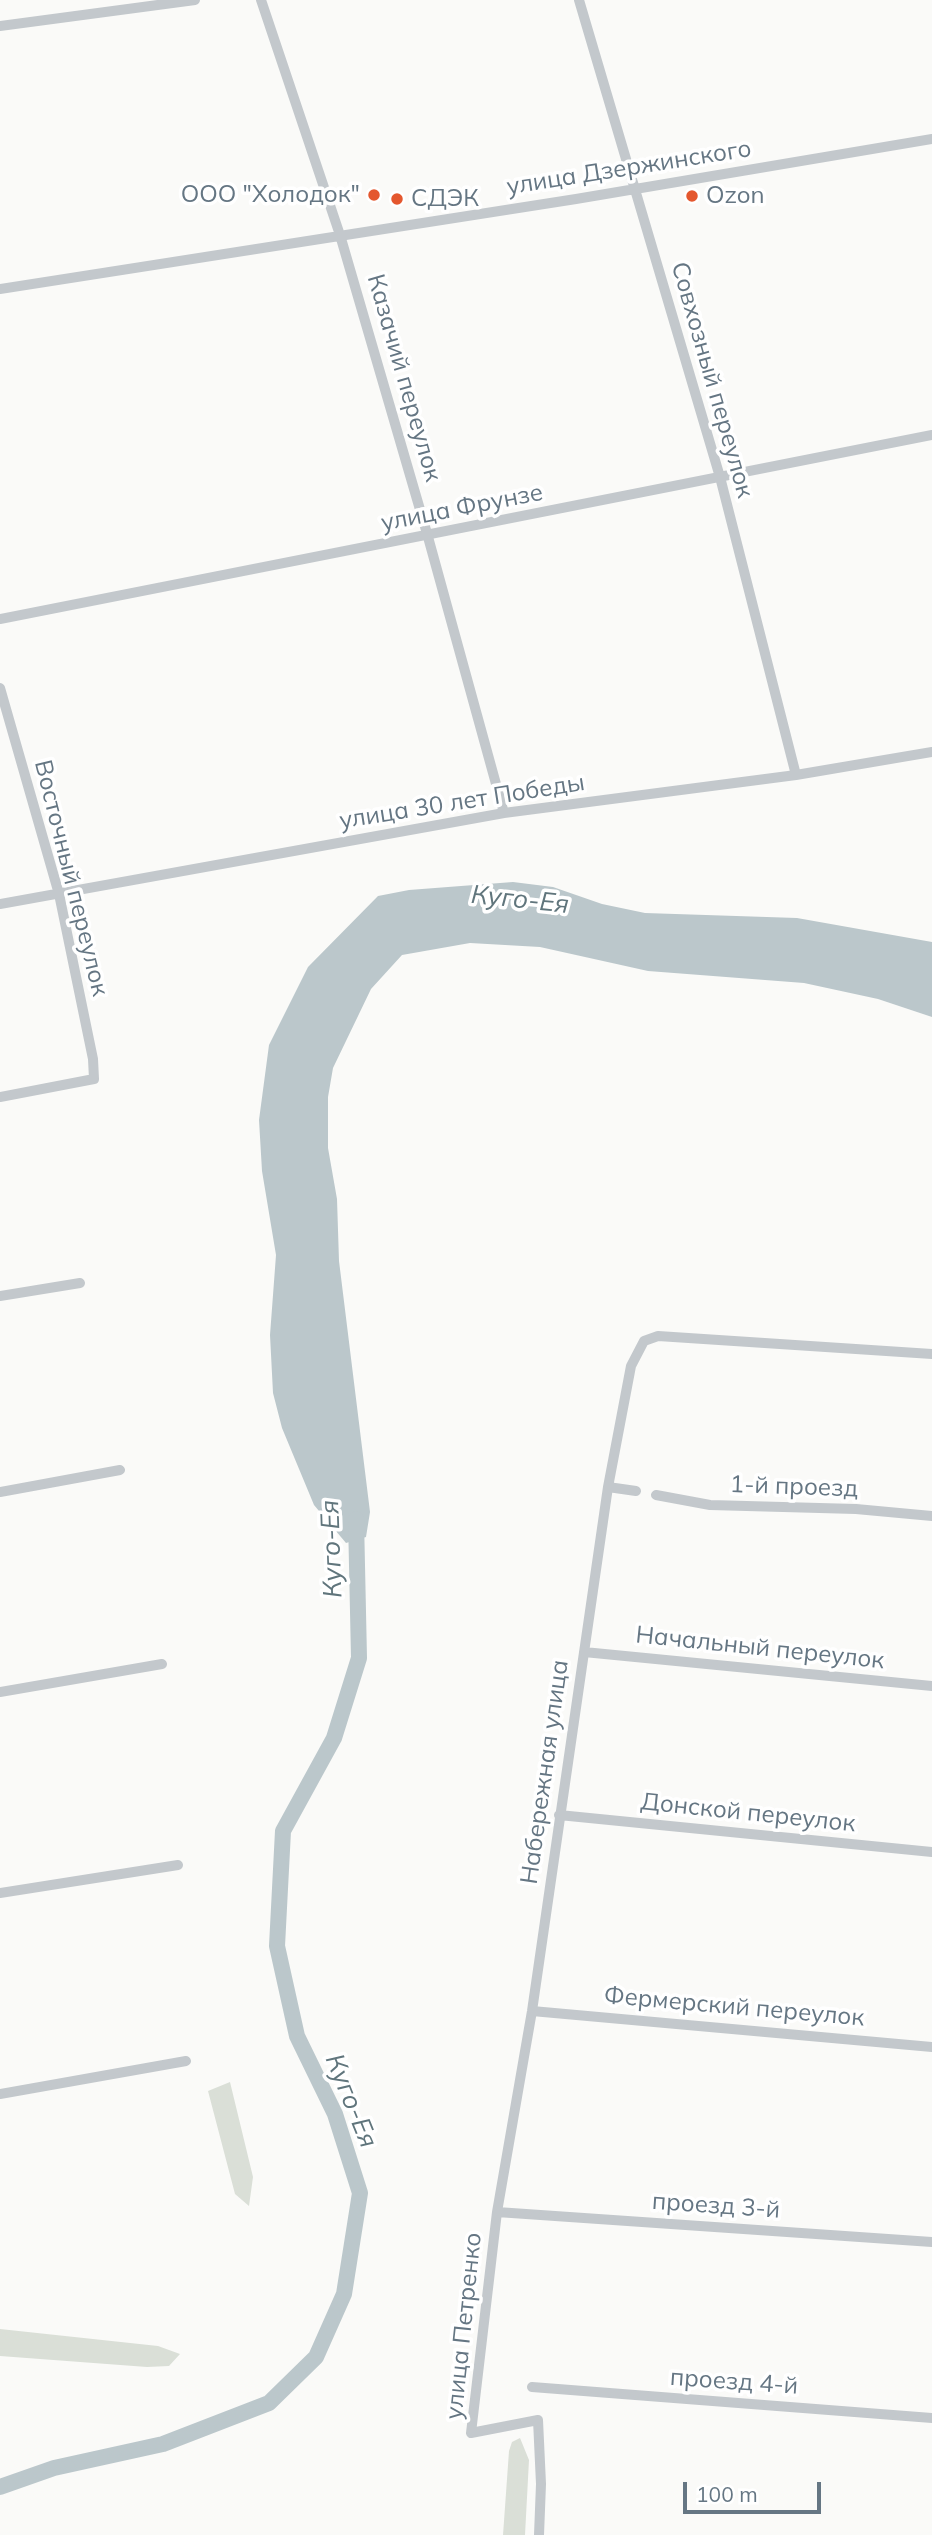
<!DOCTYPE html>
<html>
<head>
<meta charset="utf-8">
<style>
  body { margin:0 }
  #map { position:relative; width:932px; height:2535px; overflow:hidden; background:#fafaf8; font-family:Mulish,sans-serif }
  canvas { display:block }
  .scale { position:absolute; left:683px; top:2482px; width:138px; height:32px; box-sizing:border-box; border:4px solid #657683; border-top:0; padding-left:9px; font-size:21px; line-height:24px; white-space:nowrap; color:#657683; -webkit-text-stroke:5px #fff; paint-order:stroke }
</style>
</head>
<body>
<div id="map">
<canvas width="932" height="2535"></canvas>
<div class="scale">100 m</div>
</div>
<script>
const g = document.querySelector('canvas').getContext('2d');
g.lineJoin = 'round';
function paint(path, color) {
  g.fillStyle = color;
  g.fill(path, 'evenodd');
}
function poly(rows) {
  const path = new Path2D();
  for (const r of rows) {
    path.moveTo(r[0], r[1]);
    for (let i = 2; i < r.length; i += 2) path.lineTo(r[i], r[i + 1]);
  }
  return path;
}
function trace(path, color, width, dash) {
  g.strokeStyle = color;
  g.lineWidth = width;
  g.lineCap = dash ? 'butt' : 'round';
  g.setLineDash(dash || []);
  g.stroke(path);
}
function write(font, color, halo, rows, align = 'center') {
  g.font = font + ' Mulish,sans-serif';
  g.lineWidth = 7;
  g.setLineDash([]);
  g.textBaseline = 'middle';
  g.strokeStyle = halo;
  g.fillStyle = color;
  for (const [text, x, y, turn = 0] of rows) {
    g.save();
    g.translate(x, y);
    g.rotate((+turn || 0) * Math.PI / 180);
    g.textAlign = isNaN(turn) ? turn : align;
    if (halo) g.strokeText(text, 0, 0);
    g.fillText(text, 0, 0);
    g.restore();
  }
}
const green = poly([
  [230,2082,253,2177,249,2206,235,2194,208,2091],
  [0,2329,158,2346,180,2354,169,2366,147,2367,0,2356],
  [520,2438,529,2460,525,2535,503,2535,509,2451,512,2442]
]);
const water = poly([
  [513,882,553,887,602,904,645,913,797,918,932,942,932,1017,878,999,804,983,648,971,540,947,470,943,402,955,371,989,333,1068,328,1097,328,1148,337,1199,339,1261,370,1512,366,1537,346,1543,314,1505,282,1428,273,1393,270,1335,276,1255,262,1171,259,1120,269,1045,308,967,378,896,409,890]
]);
const river = poly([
  [0,2487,54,2468,163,2444,269,2403,316,2357,344,2294,360,2193,335,2114,297,2036,277,1946,283,1831,334,1738,359,1658,356,1519]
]);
const minor = poly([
  [261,0,340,235,428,537,504,813],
  [579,0,720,477,796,775],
  [0,26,195,0],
  [0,289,576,199,932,139],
  [0,619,932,435],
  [0,688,59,894,93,1059,94,1079,0,1097],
  [0,904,504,813,796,775,932,752],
  [0,1296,80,1283],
  [608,1487,636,1491],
  [0,1492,120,1470],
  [656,1495,710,1505,856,1509,932,1516],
  [584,1652,932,1686],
  [0,1692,162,1664],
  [559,1815,932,1852],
  [0,1893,178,1865],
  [532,2011,932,2047],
  [0,2094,186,2061],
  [497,2212,932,2242],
  [532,2387,932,2418],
  [539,2535,541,2484,538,2420,471,2433,497,2212,532,2011,608,1487,631,1366,644,1341,658,1336,932,1354]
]);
const markers = [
  [374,195,7,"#e4572e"],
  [692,196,7,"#e4572e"],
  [397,199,7,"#e4572e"]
];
const streetNames = [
  ["улица Дзержинского",629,168,-9],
  ["Казачий переулок",404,378,74],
  ["Совхозный переулок",712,380,74],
  ["улица Фрунзе",462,508,-11],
  ["улица 30 лет Победы",462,802,-9],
  ["Восточный переулок",71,878,76],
  ["1-й проезд",794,1487,2],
  ["Начальный переулок",760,1648,6],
  ["Набережная улица",545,1772,-82],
  ["Донской переулок",748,1813,6],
  ["Фермерский переулок",734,2007,5],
  ["проезд 3-й",716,2206,4],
  ["улица Петренко",464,2326,-84],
  ["проезд 4-й",734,2382,4]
];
const poiNames = [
  ["ООО \"Холодок\"",360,195,"right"],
  ["Ozon",706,196],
  ["СДЭК",411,199]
];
const waterNames = [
  ["Куго-Ея",520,900,6],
  ["Куго-Ея",332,1549,-92],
  ["Куго-Ея",351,2101,68]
];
paint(green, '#dadfd7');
paint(water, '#bbc7cb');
trace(river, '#bbc7cb', 16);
trace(minor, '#c3c8cc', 10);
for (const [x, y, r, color] of markers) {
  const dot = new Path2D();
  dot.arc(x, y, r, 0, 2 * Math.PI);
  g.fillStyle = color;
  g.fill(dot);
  trace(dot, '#fff', 2.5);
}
write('24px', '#657683', '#fff', streetNames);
write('24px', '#657683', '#fff', poiNames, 'left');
write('italic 26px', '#60757c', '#fff', waterNames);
</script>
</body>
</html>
